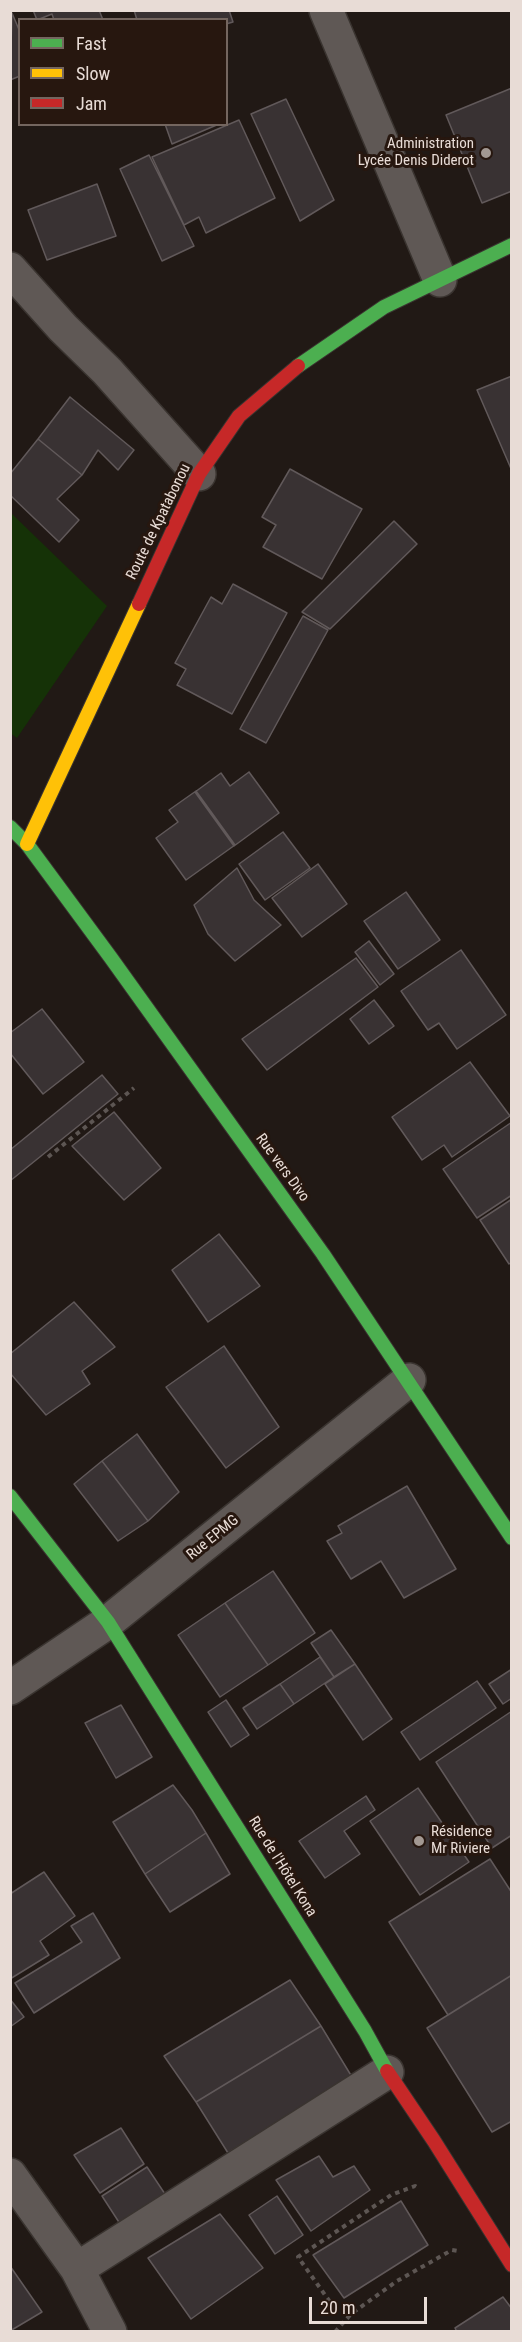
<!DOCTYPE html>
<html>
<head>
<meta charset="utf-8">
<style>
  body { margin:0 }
  #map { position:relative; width:522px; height:2342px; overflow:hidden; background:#211915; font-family:"Roboto Condensed",sans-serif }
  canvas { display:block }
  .frame { position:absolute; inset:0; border:12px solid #e8dcd6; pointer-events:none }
  .legend { position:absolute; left:18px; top:18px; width:210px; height:108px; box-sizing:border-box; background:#27170f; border:2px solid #74665f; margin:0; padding:8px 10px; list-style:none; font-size:18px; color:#e8dcd6 }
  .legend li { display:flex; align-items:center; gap:12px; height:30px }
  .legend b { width:30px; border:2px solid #74665f }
  .scale { position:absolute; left:309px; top:2297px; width:118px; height:27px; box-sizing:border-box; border:3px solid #e8dcd6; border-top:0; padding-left:8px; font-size:18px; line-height:21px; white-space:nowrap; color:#e8dcd6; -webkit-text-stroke:4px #27170f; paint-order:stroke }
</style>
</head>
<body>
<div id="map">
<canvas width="522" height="2342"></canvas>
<div class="frame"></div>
<ul class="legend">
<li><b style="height:8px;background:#4caf50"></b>Fast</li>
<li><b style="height:8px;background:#ffc107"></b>Slow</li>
<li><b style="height:8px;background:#c62828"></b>Jam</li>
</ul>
<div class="scale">20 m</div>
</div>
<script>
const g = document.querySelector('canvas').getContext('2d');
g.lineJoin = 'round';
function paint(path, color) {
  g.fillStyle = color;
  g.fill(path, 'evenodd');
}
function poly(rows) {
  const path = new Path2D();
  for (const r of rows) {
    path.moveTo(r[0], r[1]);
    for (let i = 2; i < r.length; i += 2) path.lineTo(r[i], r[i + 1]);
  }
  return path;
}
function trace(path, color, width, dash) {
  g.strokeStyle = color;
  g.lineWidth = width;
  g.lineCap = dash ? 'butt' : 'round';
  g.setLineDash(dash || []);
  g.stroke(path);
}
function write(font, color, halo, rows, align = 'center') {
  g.font = font + ' "Roboto Condensed",sans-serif';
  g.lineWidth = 6;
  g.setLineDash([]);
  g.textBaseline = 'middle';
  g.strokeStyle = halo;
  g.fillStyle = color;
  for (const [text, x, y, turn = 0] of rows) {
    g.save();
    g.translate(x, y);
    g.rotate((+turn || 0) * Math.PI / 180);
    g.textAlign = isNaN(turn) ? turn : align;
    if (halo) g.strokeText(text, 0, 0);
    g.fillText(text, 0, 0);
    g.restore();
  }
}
const green = poly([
  [10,512,107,606,17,738,10,733]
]);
const building = poly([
  [33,10,99,10,103,20,54,20,52,14,37,20,33,10],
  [134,10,229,10,233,22,226,24,226,20,137,20,134,10],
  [12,13,20,32,20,76,10,80,12,13],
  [512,88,512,191,482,203,446,115,512,88],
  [286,99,334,200,300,221,251,114,286,99],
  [239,120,275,198,206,233,199,217,184,225,152,157,239,120],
  [165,124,219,124,172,144,165,124],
  [149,155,194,246,162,261,120,169,149,155],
  [97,184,116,236,47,260,28,210,97,184],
  [512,376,512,471,477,390,512,376],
  [70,397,134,450,118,470,98,450,82,475,38,439,70,397],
  [38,439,82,475,57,499,79,520,59,542,10,495,10,474,38,439],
  [290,469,362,509,322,579,263,547,276,525,262,517,290,469],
  [394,521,417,544,330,629,302,612,394,521],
  [233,584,287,613,232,714,177,685,186,669,175,663,211,597,222,604,233,584],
  [303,616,328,630,266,743,240,729,303,616],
  [249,772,279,813,234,846,195,792,221,773,230,786,249,772],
  [196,791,235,845,186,880,156,838,178,822,169,810,196,791],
  [283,832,310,868,265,900,239,864,283,832],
  [318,864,347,904,302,937,272,898,318,864],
  [237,868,254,900,281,925,235,961,208,934,194,905,237,868],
  [406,892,440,940,398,969,364,921,406,892],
  [369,941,394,974,380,985,355,952,369,941],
  [461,950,506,1015,457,1049,439,1023,428,1030,401,991,461,950],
  [356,958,378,987,267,1070,242,1039,356,958],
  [374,1000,394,1026,369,1044,350,1019,374,1000],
  [42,1009,84,1062,43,1094,10,1053,10,1033,42,1009],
  [470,1062,510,1116,452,1157,444,1145,422,1160,392,1117,470,1062],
  [102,1075,118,1094,10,1181,10,1150,102,1075],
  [114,1112,161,1168,124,1200,72,1146,114,1112],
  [512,1122,512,1195,477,1218,443,1169,512,1122],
  [512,1199,512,1262,509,1264,480,1220,512,1199],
  [219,1234,260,1286,208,1322,172,1270,219,1234],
  [74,1302,115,1347,82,1371,90,1384,46,1415,10,1373,10,1354,74,1302],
  [224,1346,279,1427,226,1468,166,1387,224,1346],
  [137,1434,179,1492,148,1521,102,1461,137,1434],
  [102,1461,148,1521,118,1541,74,1484,102,1461],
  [407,1486,456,1569,404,1598,381,1561,351,1579,327,1541,342,1533,338,1526,407,1486],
  [273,1571,315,1633,268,1665,225,1603,273,1571],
  [225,1603,268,1665,220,1697,178,1635,225,1603],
  [331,1630,355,1664,334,1677,311,1643,331,1630],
  [320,1657,334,1677,294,1704,280,1684,320,1657],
  [355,1664,392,1719,363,1740,325,1684,355,1664],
  [512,1669,512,1698,503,1704,489,1684,512,1669],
  [477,1681,496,1708,420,1760,401,1732,477,1681],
  [280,1684,294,1704,257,1729,243,1708,280,1684],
  [226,1700,249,1735,231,1747,208,1712,226,1700],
  [121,1705,152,1757,116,1778,85,1723,121,1705],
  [512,1711,512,1835,492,1848,436,1762,512,1711],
  [173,1785,192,1810,206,1833,145,1874,113,1822,173,1785],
  [418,1788,469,1862,420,1895,370,1821,418,1788],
  [366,1796,375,1810,344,1831,360,1854,325,1878,299,1841,366,1796],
  [206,1833,230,1874,170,1912,145,1874,206,1833],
  [490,1859,512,1893,512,1975,448,2015,389,1922,490,1859],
  [44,1872,75,1916,40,1941,49,1955,10,1979,10,1894,44,1872],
  [93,1913,120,1958,34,2013,15,1983,82,1942,71,1926,93,1913],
  [512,1975,512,2121,492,2132,427,2028,512,1975],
  [290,1980,321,2026,196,2102,164,2056,290,1980],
  [10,1999,24,2017,10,2027,10,1999],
  [321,2026,352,2077,228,2153,196,2102,321,2026],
  [121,2128,144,2164,100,2193,74,2155,121,2128],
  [319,2156,333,2177,354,2166,370,2190,311,2231,276,2180,319,2156],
  [147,2167,171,2203,124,2230,102,2196,147,2167],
  [277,2196,303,2235,275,2254,249,2215,277,2196],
  [401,2201,428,2245,344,2298,313,2255,401,2201],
  [220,2214,263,2268,191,2319,148,2258,220,2214],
  [10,2266,42,2312,10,2331,10,2266],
  [503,2297,512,2309,512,2332,457,2332,455,2328,503,2297]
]);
const path = poly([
  [48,1157,134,1088],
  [335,2309,298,2257,391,2195,415,2186,418,2188],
  [335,2332,351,2314,397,2281,452,2250,458,2251]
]);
const street = poly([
  [326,10,440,280],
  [10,269,63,328,107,371,199,474],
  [10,1688,108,1622,409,1380],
  [10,2175,77,2269,110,2332],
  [77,2269,387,2072]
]);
const fast = poly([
  [298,366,384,307,512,245],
  [10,827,27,844,111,958,323,1254,512,1538],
  [10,1496,108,1622,365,2031,387,2071]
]);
const slow = poly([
  [27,844,139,604]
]);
const jam = poly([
  [139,604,199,474,239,416,298,366],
  [387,2071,434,2141,512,2265]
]);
const markers = [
  [486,153,6,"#a29892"],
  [419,1841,6,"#a29892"]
];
const poiNames = [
  ["Administration",474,144],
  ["Lycée Denis Diderot",474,161],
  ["Résidence",431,1832,"left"],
  ["Mr Riviere",431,1849,"left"]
];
const streetNames = [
  ["Route de Kpatabonou",159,522,-64],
  ["Rue vers Divo",282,1168,54],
  ["Rue EPMG",213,1538,-39],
  ["Rue de l'Hôtel Kona",282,1867,58]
];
paint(green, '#153207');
paint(building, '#393233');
trace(building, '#61595a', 1.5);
trace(street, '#3a3430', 36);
trace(fast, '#3a3430', 16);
trace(slow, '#3a3430', 16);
trace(jam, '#3a3430', 16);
trace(path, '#5d5653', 4, [4.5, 4.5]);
trace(street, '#5f5855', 33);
trace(fast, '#4caf50', 14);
trace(slow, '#ffc107', 14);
trace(jam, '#c62828', 14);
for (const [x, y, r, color] of markers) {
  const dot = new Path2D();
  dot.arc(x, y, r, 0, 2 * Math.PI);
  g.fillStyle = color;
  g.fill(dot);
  trace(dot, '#27170f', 2);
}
write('15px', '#e8dcd6', '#27170f', poiNames, 'right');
write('15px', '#e8dcd6', '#27170f', streetNames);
</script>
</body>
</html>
